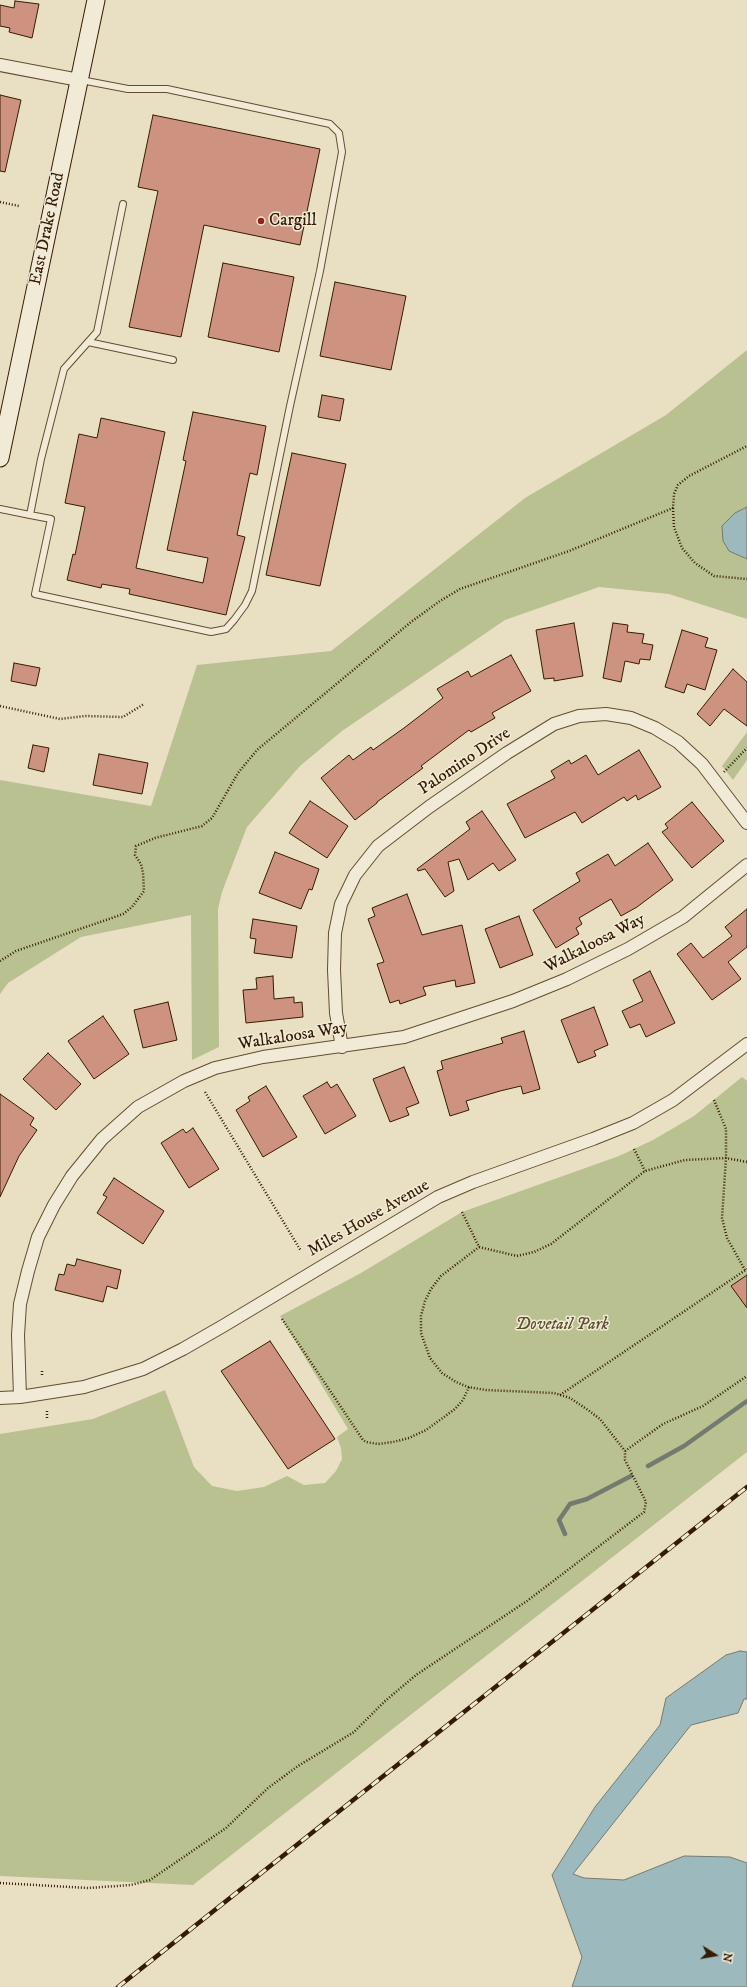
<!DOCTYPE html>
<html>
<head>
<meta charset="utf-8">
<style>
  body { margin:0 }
  #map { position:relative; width:747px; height:1987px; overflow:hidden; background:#e9dfc2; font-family:"IM FELL DW Pica",serif }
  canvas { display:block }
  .north { position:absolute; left:695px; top:1935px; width:40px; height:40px; -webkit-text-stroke:3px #f1ead7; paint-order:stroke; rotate:101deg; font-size:11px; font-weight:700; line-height:16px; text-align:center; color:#351c00 }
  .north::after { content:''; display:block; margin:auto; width:14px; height:18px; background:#351c00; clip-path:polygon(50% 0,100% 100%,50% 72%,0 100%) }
</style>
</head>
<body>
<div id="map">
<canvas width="747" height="1987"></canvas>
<div class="north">N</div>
</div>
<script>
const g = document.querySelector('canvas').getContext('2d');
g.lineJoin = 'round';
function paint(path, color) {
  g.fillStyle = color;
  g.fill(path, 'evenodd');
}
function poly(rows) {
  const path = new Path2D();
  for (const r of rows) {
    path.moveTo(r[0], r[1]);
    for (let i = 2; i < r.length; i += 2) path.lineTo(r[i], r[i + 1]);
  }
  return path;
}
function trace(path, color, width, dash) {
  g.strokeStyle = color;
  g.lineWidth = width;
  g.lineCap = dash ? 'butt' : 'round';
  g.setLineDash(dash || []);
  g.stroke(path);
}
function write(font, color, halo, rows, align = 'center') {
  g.font = font + ' "IM FELL DW Pica",serif';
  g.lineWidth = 3;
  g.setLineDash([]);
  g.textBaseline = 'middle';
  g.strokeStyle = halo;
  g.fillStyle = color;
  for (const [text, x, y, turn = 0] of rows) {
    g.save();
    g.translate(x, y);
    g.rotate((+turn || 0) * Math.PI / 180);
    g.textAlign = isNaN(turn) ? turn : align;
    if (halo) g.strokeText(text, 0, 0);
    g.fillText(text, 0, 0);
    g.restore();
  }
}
const green = poly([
  [747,350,747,619,669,594,599,587,505,620,342,731,300,766,247,827,222,892,218,909,219,1047,192,1060,191,915,81,937,8,983,0,994,0,780,151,806,197,665,331,651,525,498,666,415],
  [747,732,747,760,733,780,722,766],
  [742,1077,747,1081,747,1452,193,1885,0,1876,0,1434,93,1419,165,1390,194,1467,212,1486,237,1491,264,1487,287,1476,304,1485,325,1483,336,1471,342,1459,341,1448,337,1437,348,1429,280,1316,361,1273,462,1212,619,1156,653,1140,694,1116]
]);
const water = poly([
  [747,507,747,559,729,551,723,541,722,526,735,513,747,507],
  [740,1651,747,1652,747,1699,744,1699,738,1713,691,1725,573,1874,584,1878,624,1880,684,1856,730,1857,747,1863,747,1987,572,1987,582,1957,552,1875,595,1807,660,1725,666,1698,726,1655,740,1651]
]);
const stream = poly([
  [648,1466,684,1446,747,1401],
  [565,1534,559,1520,570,1504,587,1499,631,1476]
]);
const building = poly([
  [15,1,39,4,32,38,9,32,10,28,0,26,0,5,14,8,15,1],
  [0,95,21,100,5,172,0,171,0,95],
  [153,115,320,149,300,245,204,225,181,337,129,327,158,191,138,187,153,115],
  [223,263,294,277,279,352,208,337,223,263],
  [335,282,406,296,391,370,320,356,335,282],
  [322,395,344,399,340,421,318,417,322,395],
  [193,412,266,426,257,475,250,473,237,535,245,537,226,615,129,594,130,589,102,584,101,588,67,580,73,554,75,555,85,507,65,503,79,434,97,438,101,418,165,432,136,568,203,583,208,558,167,550,186,461,183,460,193,412],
  [292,453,346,464,320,586,266,575,292,453],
  [574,623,583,676,554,681,554,678,544,679,536,630,574,623],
  [613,623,628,625,627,632,644,634,642,643,653,645,650,660,640,659,639,664,625,661,621,682,603,678,613,623],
  [682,630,708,638,705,647,717,650,705,690,687,684,684,693,665,687,682,630],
  [511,655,531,691,492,713,495,718,471,732,469,730,421,766,423,768,377,802,377,803,355,820,321,778,349,755,353,760,371,747,373,750,404,728,443,698,437,689,468,671,471,677,511,655],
  [14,663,40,668,36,686,11,681,14,663],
  [733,669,747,682,747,726,724,709,710,726,697,714,733,669],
  [33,745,49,748,44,772,28,768,33,745],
  [639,750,661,787,638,800,636,795,627,801,624,797,582,823,575,812,525,838,507,804,555,778,551,771,569,760,571,764,586,755,598,775,639,750],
  [99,754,148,763,142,794,93,785,99,754],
  [310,801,348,826,327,858,289,833,310,801],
  [692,802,724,841,692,868,662,832,668,828,665,824,692,802],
  [482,811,516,860,499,871,493,863,468,880,459,859,448,862,454,891,445,897,425,869,418,871,417,869,470,829,466,822,482,811],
  [648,843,673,880,637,907,621,916,611,899,579,918,582,924,576,928,579,934,556,948,533,910,580,881,576,873,608,854,615,866,648,843],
  [275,852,319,869,312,890,309,889,301,909,259,893,275,852],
  [407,894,422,935,462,925,475,983,456,987,455,980,423,987,426,995,400,1004,399,1000,390,1003,377,964,384,962,368,919,375,916,372,908,407,894],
  [747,909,747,947,728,962,741,979,712,1000,677,954,691,943,703,958,732,936,725,927,747,909],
  [519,916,533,955,500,968,485,929,519,916],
  [253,919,297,926,292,958,254,953,256,939,250,938,253,919],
  [650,971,675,1023,646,1037,640,1024,630,1028,622,1011,643,1001,633,980,650,971],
  [273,976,274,999,294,997,294,1003,302,1002,303,1017,246,1023,243,990,257,989,256,978,273,976],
  [168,1002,177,1040,143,1048,134,1010,168,1002],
  [594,1007,608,1045,594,1051,596,1056,578,1063,561,1020,594,1007],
  [103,1016,129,1054,94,1079,68,1041,103,1016],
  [524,1031,540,1089,523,1094,521,1086,500,1091,466,1101,469,1110,450,1116,437,1071,443,1069,441,1061,503,1043,501,1038,524,1031],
  [48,1053,81,1084,56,1110,23,1079,48,1053],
  [404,1067,419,1103,406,1108,409,1115,390,1122,373,1079,404,1067],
  [327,1082,331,1088,337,1084,356,1116,325,1134,303,1096,327,1082],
  [266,1086,297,1137,263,1157,236,1110,250,1101,248,1097,266,1086],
  [0,1094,34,1118,30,1125,37,1130,19,1156,0,1197,0,1094],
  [193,1128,219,1169,189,1188,161,1143,183,1129,186,1133,193,1128],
  [114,1178,164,1211,143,1244,97,1213,107,1197,103,1195,114,1178],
  [77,1259,121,1270,117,1289,107,1286,103,1302,55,1290,59,1274,64,1275,67,1264,75,1266,77,1259],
  [747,1275,747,1308,731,1286,747,1275],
  [270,1341,335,1439,288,1469,221,1371,270,1341]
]);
const path = poly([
  [0,202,19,206],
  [673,508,674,527,682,548,695,563,714,576,747,579],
  [0,706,60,719,85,716,123,717,144,704],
  [724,772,747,748],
  [0,961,16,951,109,919,123,914,132,907,144,891,143,873,141,864,135,855,136,846,155,838,202,826,212,818,238,773,257,750,411,622,440,601,460,589,569,551,673,508,674,494,678,485,689,476,747,446],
  [205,1092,301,1251],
  [714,1100,726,1129,726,1158,722,1218,727,1238,745,1270],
  [634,1149,645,1171],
  [462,1212,479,1247,517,1256,534,1252,551,1244,645,1171,685,1160,726,1158,747,1162],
  [282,1319,363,1440,366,1442,378,1444,393,1442,409,1438,426,1430,455,1409,463,1400,469,1387],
  [42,1371,42,1377],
  [560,1395,747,1269],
  [47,1411,47,1418],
  [625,1451,663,1424,703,1406,747,1376],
  [0,1883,88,1888,131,1885,150,1880,226,1828,268,1788,298,1766,354,1732,384,1702,416,1675,527,1601,644,1512,646,1502,625,1460,625,1451,600,1419,588,1410,570,1398,554,1393,486,1390,468,1387,456,1382,442,1373,430,1358,421,1333,421,1316,425,1301,431,1289,441,1276,479,1247]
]);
const lane = poly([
  [88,342,173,360],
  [0,509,30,515,41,459,64,369,97,332,123,204],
  [30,515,51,519,35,594,211,632,226,629,234,620,245,605,252,591,290,406,320,271,342,152,339,133,330,124,167,89,128,89,81,80]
]);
const street = poly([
  [0,65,79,80],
  [342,1047,336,1013,334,970,335,933,341,904,355,875,378,846,429,807,507,753,554,724,579,716,606,714,631,718,655,728,678,742,702,764,747,823],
  [20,1397,18,1335,20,1304,28,1271,38,1237,54,1205,72,1176,102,1139,138,1107,184,1081,215,1068,263,1057,404,1037,513,1001,567,979,628,949,683,917,747,865],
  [0,1398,20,1397,84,1387,143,1369,183,1349,223,1326,438,1197,473,1182,593,1139,633,1123,673,1100,747,1044]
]);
const secondary = poly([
  [0,458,96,0]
]);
const rail = poly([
  [118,1987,747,1487]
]);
const markers = [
  [261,221,4,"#8f2418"]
];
const poiNames = [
  ["Cargill",269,221]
];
const streetNames = [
  ["East Drake Road",48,229,-78],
  ["Palomino Drive",465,762,-34],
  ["Walkaloosa Way",595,944,-27],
  ["Walkaloosa Way",293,1037,-9],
  ["Miles House Avenue",369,1219,-30]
];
const parkNames = [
  ["Dovetail Park",562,1325]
];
paint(green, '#bac191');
paint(water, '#9cbabd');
trace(water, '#737b71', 1);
trace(stream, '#737b71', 4.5);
paint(building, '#ce9280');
trace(building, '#351c00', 1);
trace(lane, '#624d30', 8);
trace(street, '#624d30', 14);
trace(secondary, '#351c00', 19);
trace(path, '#351c00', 2.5, [1, 2]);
trace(lane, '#f1ead7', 6);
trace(street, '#f1ead7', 12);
trace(secondary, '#f1ead7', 17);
trace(rail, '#351c00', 4.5);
trace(rail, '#f1ead7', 3, [9]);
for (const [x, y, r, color] of markers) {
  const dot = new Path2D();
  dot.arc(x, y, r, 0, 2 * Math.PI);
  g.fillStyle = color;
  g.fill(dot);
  trace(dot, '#f1ead7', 1.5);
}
write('17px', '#351c00', '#f1ead7', poiNames, 'left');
write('17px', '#351c00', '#f1ead7', streetNames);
write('italic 17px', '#5d4e2c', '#f1ead7', parkNames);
</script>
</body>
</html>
